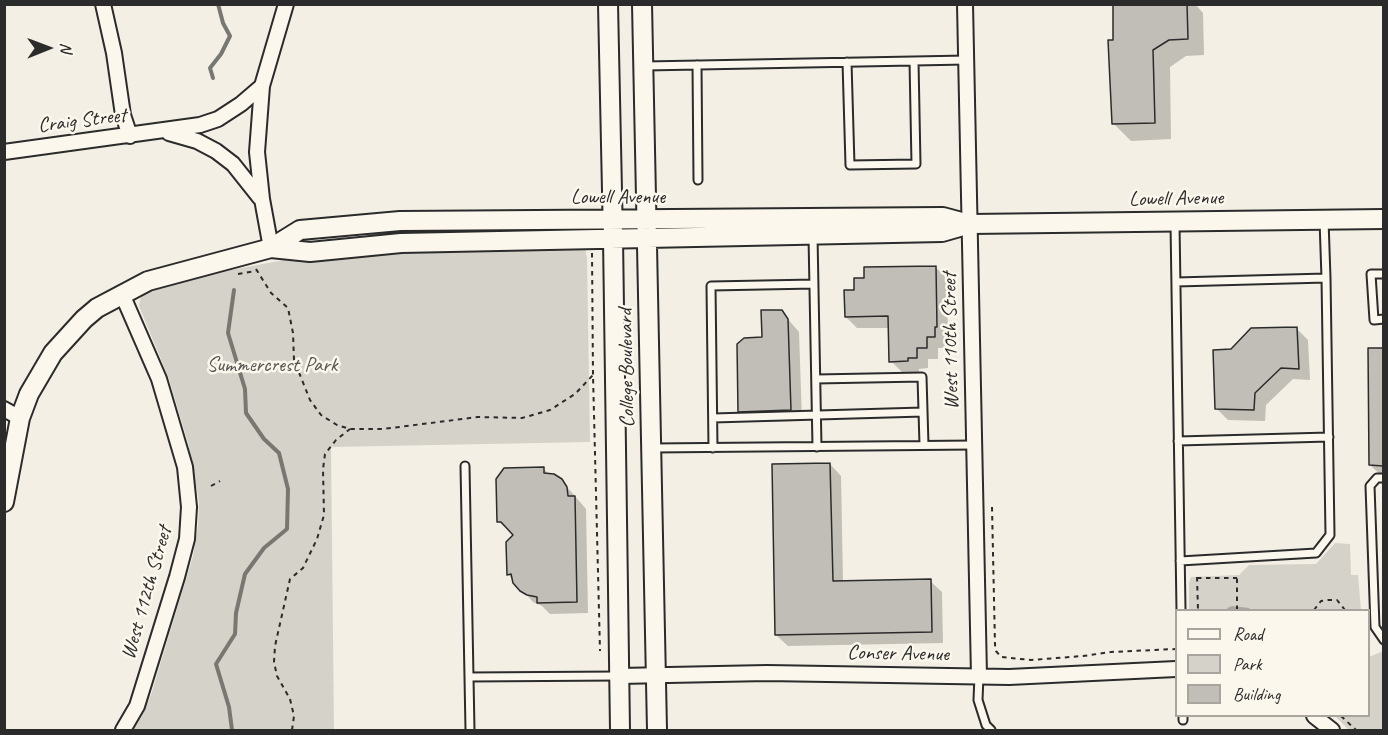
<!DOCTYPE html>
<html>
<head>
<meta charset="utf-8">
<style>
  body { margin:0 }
  #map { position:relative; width:1388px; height:735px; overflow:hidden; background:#f3efe4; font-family:Caveat,sans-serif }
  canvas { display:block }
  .frame { position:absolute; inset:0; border:6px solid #2b2b2b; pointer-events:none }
  .legend { position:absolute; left:1175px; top:609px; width:195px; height:108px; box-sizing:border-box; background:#fbf7ec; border:2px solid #a8a59f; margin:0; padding:8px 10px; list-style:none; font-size:18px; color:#2b2b2b }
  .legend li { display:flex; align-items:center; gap:12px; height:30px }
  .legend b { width:30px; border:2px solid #a8a59f }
  .north { position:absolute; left:18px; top:18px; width:60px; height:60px; -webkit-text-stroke:4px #fbf7ec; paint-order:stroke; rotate:89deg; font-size:16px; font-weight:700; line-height:24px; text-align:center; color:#2b2b2b }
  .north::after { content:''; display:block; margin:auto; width:21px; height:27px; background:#2b2b2b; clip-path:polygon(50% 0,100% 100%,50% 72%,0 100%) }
</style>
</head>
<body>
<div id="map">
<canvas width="1388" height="735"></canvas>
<div class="frame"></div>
<ul class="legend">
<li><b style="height:8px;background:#fbf7ec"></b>Road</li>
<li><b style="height:16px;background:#d5d2c9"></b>Park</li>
<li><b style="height:16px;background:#c0beb6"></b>Building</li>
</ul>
<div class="north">N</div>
</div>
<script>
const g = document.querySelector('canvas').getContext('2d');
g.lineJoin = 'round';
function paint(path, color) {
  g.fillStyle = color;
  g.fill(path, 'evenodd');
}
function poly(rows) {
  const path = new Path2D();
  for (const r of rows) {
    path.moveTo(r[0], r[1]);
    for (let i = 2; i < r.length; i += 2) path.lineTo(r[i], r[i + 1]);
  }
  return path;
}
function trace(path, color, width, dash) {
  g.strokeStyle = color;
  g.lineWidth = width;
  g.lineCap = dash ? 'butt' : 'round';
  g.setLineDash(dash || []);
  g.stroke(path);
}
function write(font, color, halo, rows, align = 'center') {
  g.font = font + ' Caveat,sans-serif';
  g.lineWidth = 5;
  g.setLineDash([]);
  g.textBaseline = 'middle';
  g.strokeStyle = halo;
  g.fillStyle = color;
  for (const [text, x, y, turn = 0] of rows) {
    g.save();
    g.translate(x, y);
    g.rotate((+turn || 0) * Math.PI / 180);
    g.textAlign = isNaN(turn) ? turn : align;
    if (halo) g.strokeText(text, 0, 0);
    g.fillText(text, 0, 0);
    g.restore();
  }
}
const green = poly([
  [585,247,587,258,590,442,331,447,334,730,133,730,142,716,151,695,193,556,198,526,199,502,188,443,169,379,139,306,141,296,146,291,220,272,284,260,340,253],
  [1335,543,1350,544,1351,575,1358,575,1361,610,1189,610,1189,583,1191,577,1239,575,1249,565,1316,564],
  [1383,651,1383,730,1349,730,1335,716,1368,716,1369,657]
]);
const shadow = poly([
  [1115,4,1195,4,1203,13,1204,55,1186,56,1170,67,1171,139,1131,141,1114,124],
  [935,267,947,278,948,338,946,338,946,348,938,348,938,359,928,359,928,368,919,369,919,372,902,372,891,361,890,328,857,328,846,317,855,291],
  [781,311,799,332,802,421,751,422,739,411,764,338],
  [1297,329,1308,340,1310,380,1293,379,1266,405,1265,421,1228,420,1216,408,1232,351],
  [1369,349,1384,349,1384,478,1370,465],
  [830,464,841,476,843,582,930,581,942,592,943,643,788,646,776,635],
  [543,468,550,475,561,480,586,509,588,613,550,614,542,606,533,602,508,574,515,536,499,522],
  [1232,606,1249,608,1251,610,1228,610,1227,608]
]);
const stream = poly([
  [213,78,210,68,221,54,230,36,223,23,218,4],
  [232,730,229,707,216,664,235,634,236,613,245,574,264,548,287,529,288,489,279,453,264,439,246,413,245,389,228,333,234,290]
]);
const building = poly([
  [1113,4,1187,4,1188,39,1169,40,1153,50,1155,123,1112,124,1108,40,1113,40,1113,4],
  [936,266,937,327,935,327,935,337,927,337,927,348,917,348,917,358,908,358,908,361,889,362,888,316,845,317,844,290,854,290,854,278,864,278,864,267,936,266],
  [761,310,782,310,788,319,791,410,738,412,737,344,744,338,762,337,761,310],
  [1297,327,1299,369,1281,368,1255,393,1254,410,1215,409,1213,350,1231,349,1251,328,1297,327],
  [1368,348,1383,348,1383,466,1369,465,1368,348],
  [830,463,833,581,931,579,932,632,775,635,772,464,830,463],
  [544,467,544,473,554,474,562,479,567,487,568,496,575,496,577,602,537,603,537,597,527,595,520,591,513,583,511,574,507,575,506,542,513,535,501,522,497,522,496,479,504,468,544,467]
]);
const path = poly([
  [592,253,593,375,600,651],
  [256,269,271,293,288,308,293,333,294,360,310,400,321,415,337,425,350,429,383,429,478,417,522,418,550,410,575,394,593,375],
  [238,274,256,271],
  [211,486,220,481],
  [992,507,995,645,996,651,1001,657,1031,660,1083,656,1111,652,1176,649],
  [1197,577,1198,610],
  [1197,578,1237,578],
  [1237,610,1237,575],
  [1314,610,1321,601,1328,600,1337,600,1345,610],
  [1341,716,1356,730],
  [292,730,294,716,290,699,277,676,274,662,275,646,290,579,303,568,317,539,324,515,323,469,325,454,336,440,350,429]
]);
const lane = poly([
  [847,62,850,165,916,164,914,61],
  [697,65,698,180],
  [645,66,967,60],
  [1175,224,1181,610],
  [813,236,817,447],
  [1384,274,1371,274,1374,320,1384,319],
  [1176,282,1326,278,1324,220],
  [816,379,922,377,924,445],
  [713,418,923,412],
  [1178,441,1329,437],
  [653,448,974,445],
  [713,448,711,286,814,284],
  [465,466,470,730],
  [1384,478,1377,478,1370,486,1375,627,1384,640],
  [1180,561,1316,553,1330,535,1326,278],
  [979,676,978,700,986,725,991,730],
  [469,677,619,676],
  [1183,716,1183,720]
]);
const street = poly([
  [103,4,114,53,123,115,130,136],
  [965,4,979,676],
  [169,133,197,141,216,151,233,164,260,198],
  [4,152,200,125,218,119,241,104,262,86],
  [271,248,262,199,257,152,262,86,286,4],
  [122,294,159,379,185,467,189,507,187,539,177,577,137,706,123,730],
  [4,409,20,418],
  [619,676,767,673,1009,677,1176,669],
  [1314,716,1332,730]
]);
const secondary = poly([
  [608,4,613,238,620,730],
  [642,4,657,730],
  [271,248,310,252,401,243,942,232,970,224,1384,219],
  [4,502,20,418,29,394,53,353,84,319,97,308,148,281,271,248,300,230,400,221,943,217,969,224]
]);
const streetNames = [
  ["Craig Street",82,121,-7],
  ["Lowell Avenue",618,197],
  ["Lowell Avenue",1176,199,-1],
  ["West 110th Street",951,341,-91],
  ["College Boulevard",627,368,-91],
  ["West 112th Street",147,593,-74],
  ["Conser Avenue",898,654,1]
];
const parkNames = [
  ["Summercrest Park",272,365]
];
paint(green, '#d5d2c9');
paint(shadow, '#0003');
trace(stream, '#787772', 4);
paint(building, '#c0beb6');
trace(building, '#2b2b2b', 1.5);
trace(lane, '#2b2b2b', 11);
trace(street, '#2b2b2b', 18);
trace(secondary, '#2b2b2b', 22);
trace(path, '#2b2b2b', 2, [4.5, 4.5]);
trace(lane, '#fbf7ec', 7);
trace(street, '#fbf7ec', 14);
trace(secondary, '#fbf7ec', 18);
write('21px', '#2b2b2b', '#fbf7ec', streetNames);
write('21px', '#565552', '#fbf7ec', parkNames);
</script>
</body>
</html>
